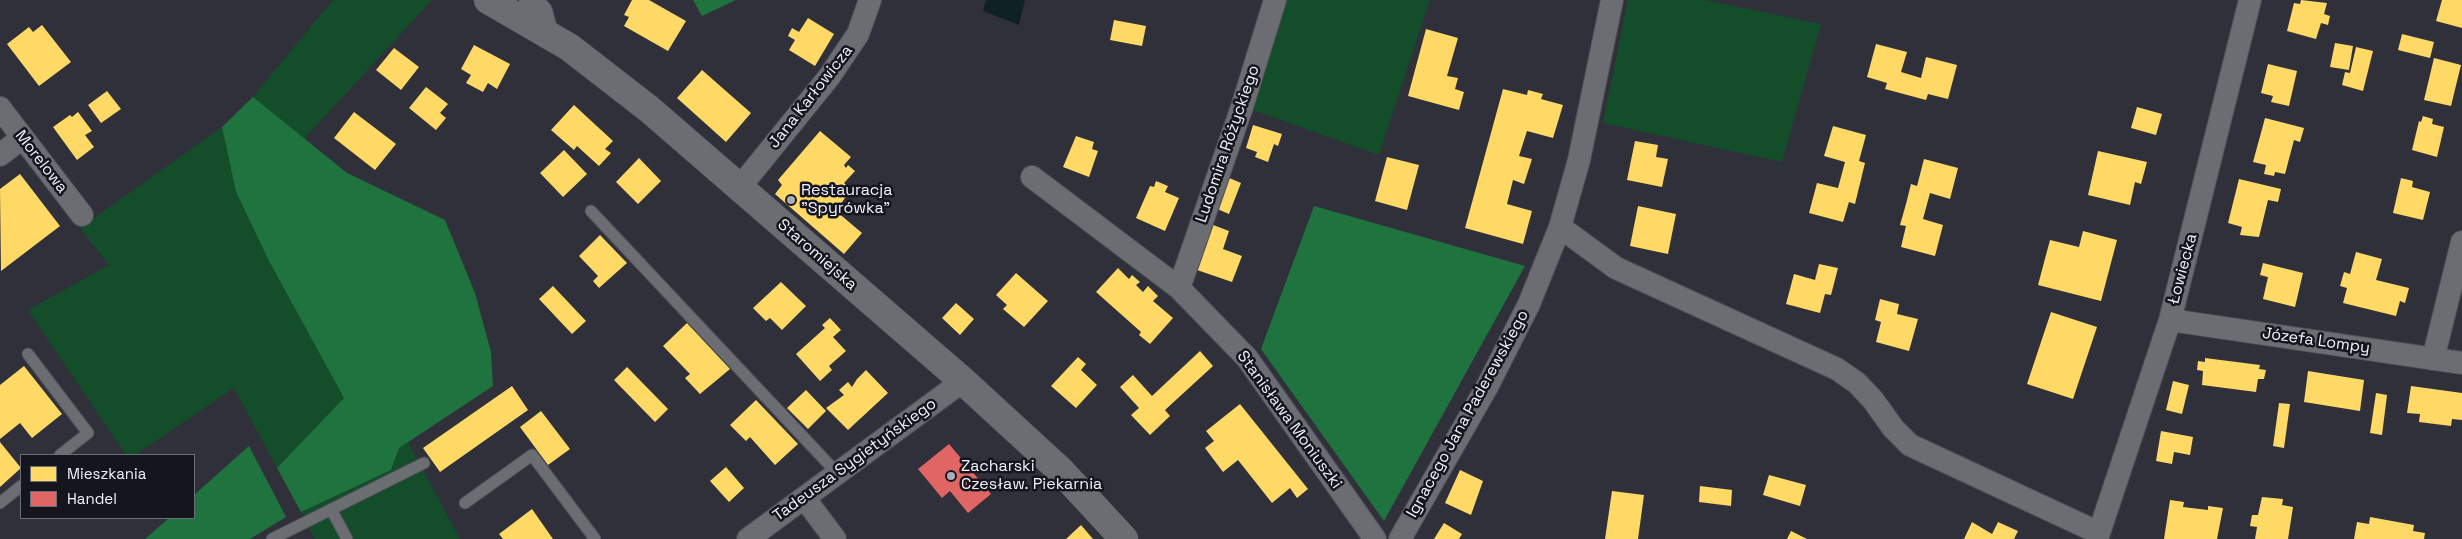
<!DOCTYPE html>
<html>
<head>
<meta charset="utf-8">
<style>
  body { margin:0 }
  #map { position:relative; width:2462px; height:539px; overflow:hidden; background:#30303a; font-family:"Space Grotesk",sans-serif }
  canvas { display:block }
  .legend { position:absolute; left:20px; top:454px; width:175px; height:65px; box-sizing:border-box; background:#15161d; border:1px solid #6d6e76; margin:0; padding:6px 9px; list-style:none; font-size:15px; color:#f0f1fc }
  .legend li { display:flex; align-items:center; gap:10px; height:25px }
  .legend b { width:25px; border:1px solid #6d6e76 }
</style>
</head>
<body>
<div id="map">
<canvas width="2462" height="539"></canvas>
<ul class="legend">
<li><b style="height:14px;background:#ffd966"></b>Mieszkania</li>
<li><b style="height:14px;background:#e06666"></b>Handel</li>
</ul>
</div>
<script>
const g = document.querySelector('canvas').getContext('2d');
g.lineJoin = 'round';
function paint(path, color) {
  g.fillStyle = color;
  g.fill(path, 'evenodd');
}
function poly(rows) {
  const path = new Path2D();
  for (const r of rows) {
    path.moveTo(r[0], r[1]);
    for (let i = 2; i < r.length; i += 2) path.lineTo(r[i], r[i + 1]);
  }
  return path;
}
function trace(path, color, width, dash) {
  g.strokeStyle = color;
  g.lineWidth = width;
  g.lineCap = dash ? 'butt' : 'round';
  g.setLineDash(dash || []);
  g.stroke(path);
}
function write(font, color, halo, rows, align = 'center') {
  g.font = font + ' "Space Grotesk",sans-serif';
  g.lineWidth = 5;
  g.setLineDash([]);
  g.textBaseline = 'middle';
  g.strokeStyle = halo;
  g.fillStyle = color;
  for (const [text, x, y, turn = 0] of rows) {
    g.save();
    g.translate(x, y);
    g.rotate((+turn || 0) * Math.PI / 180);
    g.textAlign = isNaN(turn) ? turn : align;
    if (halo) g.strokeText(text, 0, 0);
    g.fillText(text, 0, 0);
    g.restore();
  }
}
const green = poly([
  [333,0,432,0,304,139,253,97],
  [1281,0,1430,0,1379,155,1253,110],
  [1628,0,1705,0,1821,24,1782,162,1603,123],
  [222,127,236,192,269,261,345,399,277,468,234,388,135,455,126,455,28,310,109,265,80,228],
  [408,442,460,539,315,539,301,512,391,470,399,448]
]);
const forest = poly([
  [693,0,736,0,702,16],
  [253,97,347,173,445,220,475,293,491,352,493,386,399,448,391,470,301,512,277,468,344,398,269,261,236,192,222,127],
  [1314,206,1525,266,1384,521,1261,349],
  [249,446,286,517,250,539,145,539,169,518,194,518,194,495]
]);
const water = poly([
  [986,0,1025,0,1019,25,983,11]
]);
const homes = poly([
  [632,0,649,0,686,21,668,51,624,26,629,17,624,15],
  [2301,0,2327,3,2324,14,2330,16,2328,25,2321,23,2316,39,2287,31,2294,3,2300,4],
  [2442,0,2462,0,2462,28,2436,21],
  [808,18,834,34,815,66,789,50,795,40,788,36,792,28,799,32],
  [1114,20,1146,26,1142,46,1110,40],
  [42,25,71,62,39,86,7,44,29,27,33,32],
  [1426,29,1458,38,1447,76,1458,78,1455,89,1464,92,1459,110,1408,96],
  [2402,34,2434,42,2430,58,2398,50],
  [2335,43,2353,46,2349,70,2330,67],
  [1876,44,1907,52,1901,72,1921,78,1926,57,1957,65,1948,99,1928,94,1926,100,1885,89,1887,83,1867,77],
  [474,45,510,64,497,89,488,83,483,92,466,83,471,75,461,69],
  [2356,47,2373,51,2363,91,2342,85,2345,72,2350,73],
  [394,48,419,67,401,90,376,70],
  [2434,58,2461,65,2451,106,2424,100],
  [2268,64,2297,71,2289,106,2271,102,2273,96,2261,93],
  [702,70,751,113,726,142,677,98],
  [426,87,448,104,440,113,446,118,436,130,409,108],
  [1503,89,1527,95,1528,90,1543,94,1541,99,1563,105,1553,138,1527,131,1519,156,1532,159,1524,184,1513,180,1507,204,1532,211,1523,244,1465,228],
  [107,91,121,109,101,123,88,105],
  [574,105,613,141,605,149,611,153,599,166,577,146,574,150,551,130],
  [2137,107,2162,114,2156,135,2131,128],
  [78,112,92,131,85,135,94,147,77,160,53,127,70,115,72,117],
  [354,112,396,144,375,170,334,138],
  [2423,116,2433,119,2432,124,2444,127,2437,157,2412,150,2419,121,2421,122],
  [2265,118,2304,128,2300,142,2294,140,2285,174,2275,172,2274,176,2264,174,2266,165,2253,162],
  [1253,125,1282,134,1278,146,1274,144,1268,162,1255,157,1257,152,1246,148],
  [1833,126,1866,135,1859,161,1865,163,1855,204,1849,202,1843,222,1809,213,1817,183,1838,188,1845,162,1824,156],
  [820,131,851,157,844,165,846,168,848,165,855,171,844,183,851,189,836,211,862,233,844,254,775,194,782,185,778,180],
  [1076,136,1094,142,1092,149,1098,151,1089,177,1063,167],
  [1635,141,1658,145,1656,157,1668,159,1662,187,1627,180],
  [564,150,587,174,563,197,540,173],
  [2098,151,2147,162,2141,184,2135,182,2130,205,2088,195],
  [1387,157,1419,165,1407,210,1375,201],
  [639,158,661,181,638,204,616,182],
  [1924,159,1958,168,1950,199,1930,193,1923,219,1943,225,1935,256,1901,247,1906,226,1900,225,1906,204,1911,184,1917,186],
  [20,174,60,226,1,271,0,189],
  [1227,177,1241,183,1229,214,1215,208],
  [2401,178,2413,181,2412,187,2430,192,2423,220,2393,213],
  [2239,179,2281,189,2278,202,2268,200,2259,237,2240,235,2242,227,2228,223],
  [1156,181,1168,186,1165,192,1179,198,1165,231,1136,218,1150,186,1154,187],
  [1638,206,1676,214,1668,254,1630,246],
  [1208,223,1229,231,1223,249,1242,256,1232,282,1197,270,1207,243,1202,241],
  [2083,231,2117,240,2101,301,2038,285,2050,240,2079,247],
  [600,235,627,263,599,288,593,281,598,276,579,256],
  [2356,252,2382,259,2376,280,2409,288,2405,303,2400,301,2396,316,2343,303,2347,288,2340,286,2344,272,2350,274],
  [2263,263,2303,273,2295,307,2263,299,2268,277,2260,275],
  [1819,264,1838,268,1831,295,1825,294,1820,313,1786,304,1794,274,1815,280],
  [1118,268,1129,279,1132,275,1140,282,1136,285,1143,292,1148,286,1158,296,1153,301,1173,318,1150,344,1139,335,1141,332,1096,292],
  [1016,273,1048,301,1024,327,1003,309,1007,305,996,295],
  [781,282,806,306,782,330,770,318,766,321,753,308],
  [553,286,586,321,572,334,539,299],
  [1880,299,1899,304,1897,314,1918,319,1909,351,1876,342,1881,322,1875,320],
  [956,303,974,319,960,335,942,318],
  [2051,312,2097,327,2073,399,2027,384],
  [830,318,841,330,833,337,846,351,829,366,832,370,820,381,796,354,825,328,822,325],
  [687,323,730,369,700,394,685,378,690,374,663,346],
  [1200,351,1213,366,1165,410,1170,416,1150,435,1131,415,1139,408,1120,387,1133,375,1152,396],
  [1078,357,1086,364,1081,370,1097,385,1076,408,1051,386],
  [2205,358,2260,365,2259,369,2266,370,2264,379,2258,379,2256,392,2202,385,2203,371,2197,370,2198,361,2205,362],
  [24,366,62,414,32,438,20,423,0,439,0,385],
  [627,367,668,409,655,422,614,380],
  [866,370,888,393,848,430,826,408,844,395,839,390,848,382,852,387,857,379],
  [2308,371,2364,380,2360,411,2304,402],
  [2173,381,2189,385,2182,414,2166,410],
  [512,386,528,410,440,472,423,448],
  [2411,386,2462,393,2462,420,2452,419,2451,426,2419,422,2420,414,2407,413],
  [806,390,826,411,808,429,787,408],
  [2376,393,2387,395,2382,435,2370,433],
  [756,400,798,444,775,465,750,437,746,441,730,425],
  [2279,403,2290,404,2284,448,2273,446],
  [1240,404,1308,489,1297,498,1290,488,1272,503,1238,460,1223,472,1205,448,1214,441,1206,431],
  [541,411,570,449,548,465,520,427],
  [2161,431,2193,437,2190,455,2174,452,2172,464,2156,461],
  [0,442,21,468,0,487],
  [726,467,744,488,729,502,710,481],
  [1460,470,1483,481,1471,515,1445,503],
  [1769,475,1806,485,1800,506,1763,495],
  [1700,486,1732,490,1731,506,1699,502],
  [1612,491,1644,495,1638,539,1605,539],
  [2262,497,2283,499,2282,505,2293,507,2288,539,2255,539,2257,527,2250,526,2252,515,2258,515],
  [2170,500,2184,502,2183,507,2208,510,2208,506,2223,508,2217,539,2164,539],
  [532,509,553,539,503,539,499,534],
  [2370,517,2414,525,2413,531,2425,533,2424,539,2354,539,2357,522,2369,524],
  [1972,522,1992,534,1998,522,2018,531,2014,539,1964,539],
  [1444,523,1462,534,1459,539,1434,539],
  [1081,525,1093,539,1066,539],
  [1791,531,1807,539,1787,539]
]);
const shops = poly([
  [949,444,991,494,968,513,950,491,942,498,918,469]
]);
const service = poly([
  [591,211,838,474],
  [28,354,88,433,60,455],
  [0,503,21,486],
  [465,503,532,455,595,539],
  [331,509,347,539],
  [272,539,424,463]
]);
const minor = poly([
  [530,0,541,11,547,33],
  [0,108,82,215],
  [0,155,22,138],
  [1032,177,1179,288,1247,358,1375,539],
  [740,187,829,77,858,34,870,0],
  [1560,227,1616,268,1837,369,1857,383,1873,400,1893,428,1910,445,2099,533],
  [1179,288,1242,107,1275,0],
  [2170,320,2462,363],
  [2433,359,2462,242],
  [805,499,835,539],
  [748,539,963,381],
  [1400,539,1488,385,1529,304,1560,227,1579,160,1612,0],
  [2097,539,2170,320,2250,0]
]);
const tertiary = poly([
  [488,0,569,47,649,109,963,381,1061,471,1124,539]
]);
const markers = [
  [791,200,5,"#adadb8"],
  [951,476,5,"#adadb8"]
];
const streetNames = [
  ["Jana Karłowicza",811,97,-52],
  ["Ludomira Różyckiego",1228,144,-71],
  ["Morelowa",41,162,52],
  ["Staromiejska",817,255,41],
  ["Łowiecka",2183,269,-75],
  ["Józefa Lompy",2316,341,8],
  ["Ignacego Jana Paderewskiego",1468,414,-61],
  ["Stanisława Moniuszki",1289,420,54],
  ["Tadeusza Sygietyńskiego",855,460,-36]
];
const poiNames = [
  ["Restauracja",801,191],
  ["\"Spyrówka\"",801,209],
  ["Zacharski",961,467],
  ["Czesław. Piekarnia",961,485]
];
paint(green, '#134d2a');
paint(forest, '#1f733e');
paint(water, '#0f2124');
paint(homes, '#ffd966');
paint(shops, '#e06666');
trace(service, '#4d4d55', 13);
trace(minor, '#4d4d55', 24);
trace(tertiary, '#4d4d55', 29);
trace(service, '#6c6c73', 11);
trace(minor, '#6c6c73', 22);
trace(tertiary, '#6c6c73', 28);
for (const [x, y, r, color] of markers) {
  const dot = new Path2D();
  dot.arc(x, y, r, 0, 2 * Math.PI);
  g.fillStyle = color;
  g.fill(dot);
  trace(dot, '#15161d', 2);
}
write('16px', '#f0f1fc', '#15161d', streetNames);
write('16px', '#f0f1fc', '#15161d', poiNames, 'left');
</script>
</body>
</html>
